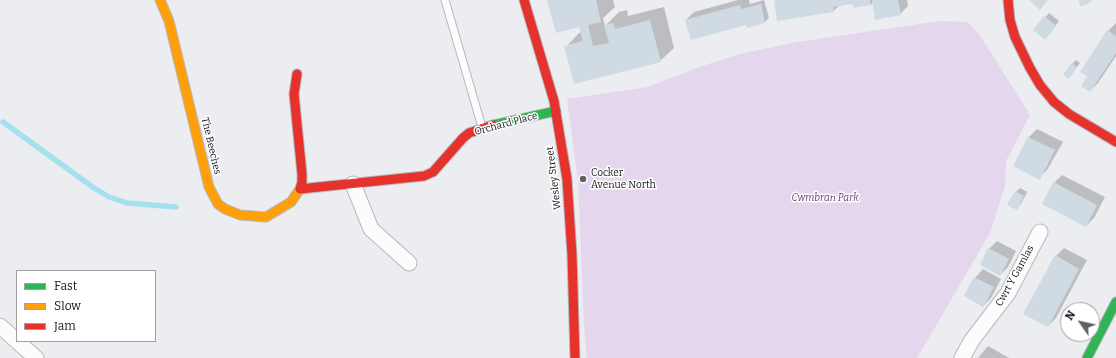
<!DOCTYPE html>
<html>
<head>
<meta charset="utf-8">
<style>
  body { margin:0 }
  #map { position:relative; width:1116px; height:358px; overflow:hidden; background:#ebedf1; font-family:Bitter,serif }
  canvas { display:block }
  .legend { position:absolute; left:16px; top:270px; width:140px; height:72px; box-sizing:border-box; background:#fff; border:1px solid #a1a1a3; margin:0; padding:5px 7px; list-style:none; font-size:12px; color:#141518 }
  .legend li { display:flex; align-items:center; gap:8px; height:20px }
  .legend b { width:20px; border:1px solid #a1a1a3 }
  .north { position:absolute; left:1060px; top:302px; width:40px; height:40px; box-sizing:border-box; background:#fff; border:1px solid #a1a1a3; border-radius:50%; rotate:304deg; font-size:11px; font-weight:700; line-height:16px; text-align:center; color:#141518 }
  .north::after { content:''; display:block; margin:auto; width:14px; height:18px; background:#5f6164; clip-path:polygon(50% 0,100% 100%,50% 72%,0 100%) }
</style>
</head>
<body>
<div id="map">
<canvas width="1116" height="358"></canvas>
<ul class="legend">
<li><b style="height:5px;background:#30b455"></b>Fast</li>
<li><b style="height:5px;background:#ff9f0a"></b>Slow</li>
<li><b style="height:5px;background:#e5322d"></b>Jam</li>
</ul>
<div class="north">N</div>
</div>
<script>
const g = document.querySelector('canvas').getContext('2d');
g.lineJoin = 'round';
function paint(path, color) {
  g.fillStyle = color;
  g.fill(path, 'evenodd');
}
function poly(rows) {
  const path = new Path2D();
  for (const r of rows) {
    path.moveTo(r[0], r[1]);
    for (let i = 2; i < r.length; i += 2) path.lineTo(r[i], r[i + 1]);
  }
  return path;
}
function trace(path, color, width, dash) {
  g.strokeStyle = color;
  g.lineWidth = width;
  g.lineCap = dash ? 'butt' : 'round';
  g.setLineDash(dash || []);
  g.stroke(path);
}
function write(font, color, halo, rows, align = 'center') {
  g.font = font + ' Bitter,serif';
  g.lineWidth = 3;
  g.setLineDash([]);
  g.textBaseline = 'middle';
  g.strokeStyle = halo;
  g.fillStyle = color;
  for (const [text, x, y, turn = 0] of rows) {
    g.save();
    g.translate(x, y);
    g.rotate((+turn || 0) * Math.PI / 180);
    g.textAlign = isNaN(turn) ? turn : align;
    if (halo) g.strokeText(text, 0, 0);
    g.fillText(text, 0, 0);
    g.restore();
  }
}
const green = poly([
  [940,21,968,22,981,37,1030,115,1006,161,1005,186,990,233,917,358,587,358,584,324,578,180,567,99,648,87,699,67,740,54,797,42]
]);
const shadow = poly([
  [548,0,613,0,615,7,603,18,605,26,619,12,627,10,628,16,664,7,674,48,660,61,566,47,579,33,582,32,580,26],
  [738,0,749,0,750,4,764,0,769,18,765,22,747,27,746,24,686,20,694,12],
  [776,0,907,0,908,6,900,14,873,2,871,5,853,3,839,6,833,11,775,1],
  [1049,13,1059,21,1049,34,1034,30],
  [1116,23,1116,56,1098,83,1090,91,1089,76,1108,31],
  [1076,60,1080,63,1069,78,1072,64],
  [1037,129,1063,142,1047,170,1039,178,1014,165,1029,137],
  [1062,175,1105,197,1094,218,1086,226,1054,183],
  [1020,188,1027,192,1021,204,1017,208,1016,192],
  [997,241,1016,251,1008,267,1000,275,989,249],
  [1064,248,1087,260,1056,318,1048,326,1056,256],
  [983,269,1001,279,991,298,983,306,965,296,975,278],
  [988,346,1009,358,978,358]
]);
const stream = poly([
  [3,122,94,188,109,197,127,203,176,207]
]);
const building = poly([
  [547,0,596,0,601,22,588,25,593,46,609,43,604,25,613,23,615,29,650,20,661,62,574,84,564,46,583,41,579,27,556,33],
  [777,0,870,0,871,5,853,8,853,4,833,7,834,12,777,21,774,1],
  [872,0,898,0,901,15,875,20],
  [1029,0,1048,0,1040,10],
  [1078,0,1091,0,1092,2,1081,7],
  [761,4,765,23,747,28,746,25,691,40,685,20,740,5,741,9],
  [1044,16,1056,26,1045,40,1033,30],
  [1107,30,1116,36,1116,53,1090,92,1081,86,1087,76,1080,72],
  [1071,63,1077,67,1069,79,1063,75],
  [1028,137,1055,150,1040,180,1013,166],
  [1053,182,1097,205,1086,227,1042,204],
  [1015,191,1024,196,1017,210,1007,205],
  [988,248,1009,259,1000,276,980,265],
  [1055,255,1079,269,1048,327,1023,314],
  [974,277,994,287,983,307,964,296]
]);
const lane = poly([
  [445,0,482,127]
]);
const street = poly([
  [353,184,371,229,409,263],
  [0,326,36,358],
  [962,358,972,340,1008,293,1040,232]
]);
const fast = poly([
  [493,125,556,111],
  [1087,358,1116,302]
]);
const slow = poly([
  [160,0,169,21,209,187,218,204,225,209,240,215,266,217,291,202,300,189]
]);
const jam = poly([
  [524,0,554,101,567,179,572,255,575,358],
  [1008,0,1010,20,1015,37,1030,68,1040,85,1054,102,1069,114,1116,142],
  [297,74,294,94,302,174,302,182,300,189,424,176,433,172,463,138,469,133,493,125]
]);
const markers = [
  [583,179,4,"#5f6164"]
];
const streetNames = [
  ["Orchard Place",506,124,-15],
  ["The Beeches",211,146,77],
  ["Wesley Street",554,178,-97],
  ["Cwrt Y Gamlas",1015,276,-61]
];
const poiNames = [
  ["Cocker",591,173],
  ["Avenue North",591,185]
];
const parkNames = [
  ["Cwmbran Park",825,198]
];
paint(green, '#e4d6ec');
paint(shadow, '#0003');
trace(stream, '#a4e0ee', 5.5);
paint(building, '#d0dae3');
trace(lane, '#b7b8bb', 9);
trace(street, '#b7b8bb', 17);
trace(fast, '#b7b8bb', 11);
trace(slow, '#b7b8bb', 11);
trace(jam, '#b7b8bb', 11);
trace(lane, '#fcfcfd', 7);
trace(street, '#fcfcfd', 15);
trace(fast, '#30b455', 9);
trace(slow, '#ff9f0a', 9);
trace(jam, '#e5322d', 9);
for (const [x, y, r, color] of markers) {
  const dot = new Path2D();
  dot.arc(x, y, r, 0, 2 * Math.PI);
  g.fillStyle = color;
  g.fill(dot);
  trace(dot, '#fff', 1.5);
}
write('10px', '#141518', '#fff', streetNames);
write('10px', '#141518', '#fff', poiNames, 'left');
write('italic 10px', '#69387a', '#fff', parkNames);
</script>
</body>
</html>
